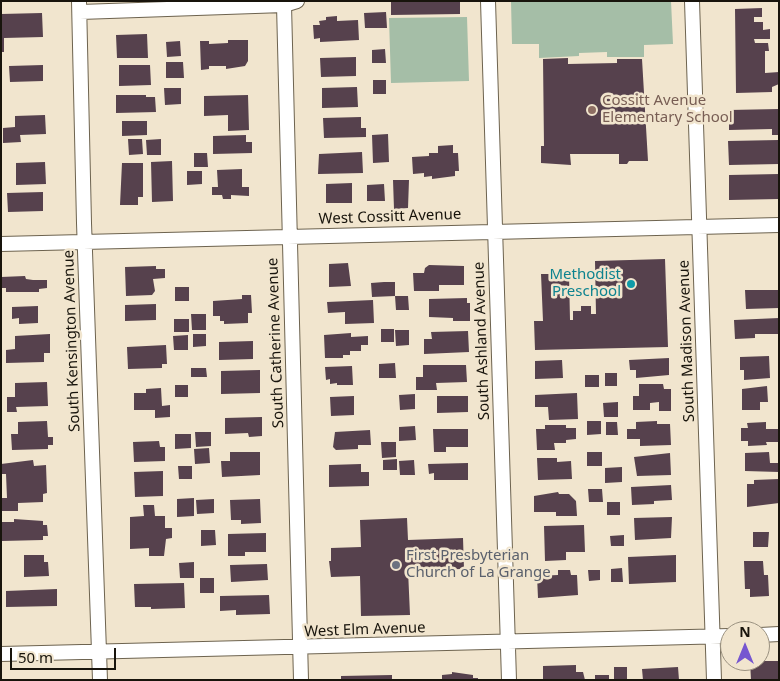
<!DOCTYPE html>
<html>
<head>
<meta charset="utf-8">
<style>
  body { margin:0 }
  #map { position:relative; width:780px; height:681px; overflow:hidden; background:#f1e5ce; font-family:"Noto Sans",sans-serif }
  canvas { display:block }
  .frame { position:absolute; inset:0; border:2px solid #18140c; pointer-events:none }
  .north { position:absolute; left:720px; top:621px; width:50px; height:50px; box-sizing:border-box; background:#f1e5ce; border:1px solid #9a9180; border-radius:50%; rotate:0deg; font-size:14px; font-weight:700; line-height:20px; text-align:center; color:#18140c }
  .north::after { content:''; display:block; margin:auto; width:18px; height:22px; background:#7656d0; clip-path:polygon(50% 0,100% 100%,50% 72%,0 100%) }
  .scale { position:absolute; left:10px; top:648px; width:106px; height:22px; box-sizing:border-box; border:2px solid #18140c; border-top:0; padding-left:6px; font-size:15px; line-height:18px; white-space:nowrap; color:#18140c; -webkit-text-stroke:4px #f1e5ce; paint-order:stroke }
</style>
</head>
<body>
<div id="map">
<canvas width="780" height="681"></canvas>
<div class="frame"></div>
<div class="north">N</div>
<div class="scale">50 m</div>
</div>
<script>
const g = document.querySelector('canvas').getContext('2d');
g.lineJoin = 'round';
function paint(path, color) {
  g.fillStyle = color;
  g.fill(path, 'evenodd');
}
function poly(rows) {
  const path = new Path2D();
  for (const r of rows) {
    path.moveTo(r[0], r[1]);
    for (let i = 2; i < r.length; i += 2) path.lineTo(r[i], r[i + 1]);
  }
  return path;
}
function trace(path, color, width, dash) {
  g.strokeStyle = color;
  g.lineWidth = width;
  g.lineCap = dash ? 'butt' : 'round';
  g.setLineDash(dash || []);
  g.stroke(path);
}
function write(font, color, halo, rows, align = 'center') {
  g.font = font + ' "Noto Sans",sans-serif';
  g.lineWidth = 5;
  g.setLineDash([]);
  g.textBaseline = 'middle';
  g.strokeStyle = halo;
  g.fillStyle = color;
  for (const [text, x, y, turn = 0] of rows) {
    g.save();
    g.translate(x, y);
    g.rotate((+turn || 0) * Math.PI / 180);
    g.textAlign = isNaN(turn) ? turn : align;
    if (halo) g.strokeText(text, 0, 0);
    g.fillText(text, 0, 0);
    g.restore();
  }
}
const green = poly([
  [511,1,671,1,673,44,644,45,644,57,607,57,607,52,579,53,579,56,539,58,539,44,512,44],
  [467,17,469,81,391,83,389,18]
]);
const building = poly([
  [391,1,460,1,460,14,391,15],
  [762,8,762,17,754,17,754,22,763,22,763,30,770,29,770,39,754,39,755,43,768,43,769,51,765,51,765,73,779,72,779,84,772,87,772,92,736,93,735,9],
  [386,12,387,28,365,28,364,13],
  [42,13,43,37,4,38,4,52,1,52,1,14],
  [337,16,337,21,358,20,359,40,320,42,320,38,314,39,313,25,320,25,319,21,326,20,326,17],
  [147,34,148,58,117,58,116,35],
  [228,40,248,40,248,61,245,66,226,69,226,66,209,66,209,69,201,70,200,41,209,41,209,44,228,43],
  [180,41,181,56,167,57,166,42],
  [385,49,386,63,372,63,372,50],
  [356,57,356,76,321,77,320,58],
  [568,58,568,64,617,63,617,59,642,59,648,161,629,161,627,164,619,164,619,154,570,154,571,165,541,163,541,146,544,146,543,59],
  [166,62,183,62,184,78,166,78],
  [43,65,43,81,10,82,9,66],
  [119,65,150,65,151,85,119,86],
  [373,80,386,80,386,94,373,94],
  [357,87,358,107,322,108,322,88],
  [164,88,181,88,181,104,165,105],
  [116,95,146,95,146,97,155,97,156,112,116,113],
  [248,95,249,130,228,131,228,115,204,116,204,96],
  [779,109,779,135,772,135,772,129,729,130,729,110],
  [45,115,46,134,20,135,21,142,3,143,3,128,15,127,15,116],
  [361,117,361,128,366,128,366,137,324,138,323,118],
  [122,121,147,121,147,135,122,136],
  [388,134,389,162,373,163,372,135],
  [246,135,246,142,252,142,252,153,213,154,213,136],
  [128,139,142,139,143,154,129,155],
  [161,139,161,155,147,155,146,140],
  [779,140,779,164,729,165,728,141],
  [453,145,453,153,458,153,459,171,455,171,455,176,432,179,432,176,424,177,424,173,413,174,412,157,429,156,429,153,438,153,438,146],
  [362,152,363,173,318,174,319,154],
  [194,153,207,153,208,167,194,167],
  [172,161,173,201,152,202,151,162],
  [45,162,46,184,16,185,16,163],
  [122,163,143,163,143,197,138,197,138,205,120,205],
  [242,169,242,187,249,187,249,196,231,195,231,199,223,199,222,195,212,195,212,187,218,187,217,170],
  [187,171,202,171,202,184,187,185],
  [779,174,779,199,729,200,729,175],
  [393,180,409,180,408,208,394,209],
  [352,183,352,203,326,203,326,184],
  [384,184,385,201,367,201,367,185],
  [43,192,43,211,8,212,7,193],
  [665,259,668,347,535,350,534,321,543,321,541,274,569,274,570,320,573,320,573,311,581,311,581,306,591,306,591,314,596,314,595,261],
  [348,263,351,286,329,287,329,264],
  [429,265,464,266,464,285,439,285,439,291,414,291,413,273,424,273,425,268],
  [156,266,156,269,165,269,165,278,153,279,155,291,152,295,126,296,125,267],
  [25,276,26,279,33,280,47,280,47,288,39,289,39,292,6,292,6,288,1,288,1,277],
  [384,282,395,282,395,296,372,297,371,283],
  [175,287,189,287,189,301,175,301],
  [745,290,779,290,779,308,746,309],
  [242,295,251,295,252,313,248,313,248,323,224,324,224,321,220,321,220,316,213,316,213,301,242,299],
  [395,296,408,296,409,310,396,310],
  [467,298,467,303,470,303,470,321,453,321,453,318,429,317,429,299],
  [373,300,374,323,345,324,345,312,328,313,327,302],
  [156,304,156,320,125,321,125,305],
  [38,306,38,323,19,324,19,318,12,319,12,307],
  [191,314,206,314,206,330,192,330],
  [779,318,779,334,755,334,755,338,735,339,734,320],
  [174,319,189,319,189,332,174,332],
  [381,329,394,329,394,342,381,342],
  [395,330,409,330,409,345,396,346],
  [468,331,469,352,424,354,424,339,432,339,431,332],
  [351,333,351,337,368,336,368,345,361,345,361,351,350,351,350,355,343,355,343,358,325,358,324,335],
  [50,334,50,353,44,353,44,362,6,363,6,350,15,349,15,336],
  [193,334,206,334,206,346,193,347],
  [188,335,188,350,174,350,173,336],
  [253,341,253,359,219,360,219,342],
  [166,345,167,364,162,364,162,368,128,369,127,347],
  [769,356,770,378,744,380,744,370,740,370,740,357],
  [669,358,669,375,636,378,636,370,630,370,629,360],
  [562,360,563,378,535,379,535,361],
  [395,363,396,378,379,378,379,364],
  [423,365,466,365,467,382,436,383,437,390,416,390,416,377,423,377],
  [352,366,353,385,337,385,337,383,330,384,330,379,326,380,325,367],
  [191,368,206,368,207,377,191,377],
  [260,370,260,393,221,394,221,371],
  [605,373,617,373,617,386,605,386],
  [585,375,599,375,599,387,585,387],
  [47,382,48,406,16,407,17,412,7,412,7,397,15,397,15,383],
  [639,384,663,384,664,389,671,389,671,411,659,411,659,402,650,403,650,410,633,410,633,396,639,396],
  [175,385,188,385,188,397,175,397],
  [767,386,768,402,760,402,760,410,742,410,742,389],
  [161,388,162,406,170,405,170,417,155,418,155,410,134,410,134,393,146,393,146,389],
  [577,393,578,419,549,420,548,407,535,407,535,395],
  [415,394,415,409,400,410,399,395],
  [354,396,354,415,331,416,330,397],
  [437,396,468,396,468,412,437,413],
  [618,402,618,417,604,417,603,403],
  [262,417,262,436,249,437,248,433,225,434,225,418],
  [47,421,48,437,53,437,53,445,48,445,48,449,12,450,11,434,18,434,18,422],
  [587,421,601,421,601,434,587,435],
  [657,421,657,424,670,424,671,445,640,446,640,439,627,439,627,429,636,429,636,422],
  [606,422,617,422,618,435,606,435],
  [766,422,766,429,779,429,779,442,766,442,767,445,748,446,748,441,741,441,741,428,748,428,747,423],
  [545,425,566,425,566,428,576,428,576,439,566,440,566,443,554,443,555,450,537,450,536,429,545,429],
  [415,426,416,440,399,441,399,427],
  [433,429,468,429,468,447,446,447,446,452,434,452],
  [370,430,371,445,358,445,358,449,336,450,333,447,335,432],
  [195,432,211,432,211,446,196,447],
  [175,434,191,434,191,448,175,449],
  [159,441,160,447,165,447,165,461,134,462,133,442],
  [381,442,396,442,396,457,382,458],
  [209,448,210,463,195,464,194,449],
  [230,452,260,452,260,475,222,477,221,461,230,461],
  [587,452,602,452,602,466,587,466],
  [769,452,770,463,779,463,779,472,745,471,745,453],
  [670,453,671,475,637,476,634,457],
  [537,458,557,458,557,462,571,461,572,479,538,480],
  [397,459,397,470,383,470,383,460],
  [33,460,34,466,46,465,47,493,43,494,43,502,18,503,18,511,1,511,1,498,7,498,6,474,1,474,1,464],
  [414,460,415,475,400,475,399,461],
  [468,463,468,480,434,480,434,473,429,474,428,464],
  [361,464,361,472,369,472,369,486,329,487,329,465],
  [178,466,192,466,192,479,179,479],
  [622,467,622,482,605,483,605,468],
  [163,471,163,496,135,497,134,472],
  [779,479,779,503,747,507,747,484,754,484,754,480],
  [671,485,672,500,654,501,654,504,632,505,631,487],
  [588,489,602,489,603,502,589,502],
  [558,492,559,494,569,494,576,501,577,516,556,516,556,512,534,512,534,496],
  [194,498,194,516,177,517,177,499],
  [214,499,214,513,197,514,196,500],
  [260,499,261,523,241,524,241,520,231,520,230,500],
  [607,502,620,502,620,515,607,515],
  [143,505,154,505,155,516,165,516,165,528,172,528,172,538,166,539,164,556,149,556,149,548,130,549,130,517,144,516],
  [672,517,671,538,635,540,634,518],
  [407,518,408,540,463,538,464,569,408,570,410,615,361,616,360,576,331,577,329,561,331,561,331,548,361,547,360,520],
  [14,519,43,521,43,525,47,525,48,536,43,536,43,540,2,541,1,522,14,522],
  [584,525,585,552,566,552,566,560,545,561,544,526],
  [201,530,215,530,216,545,201,546],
  [753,532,769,532,768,547,753,547],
  [266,533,266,552,245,552,245,556,228,556,228,534],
  [624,535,624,546,611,546,610,536],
  [24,555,44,555,44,562,48,562,49,576,24,577],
  [676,555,676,582,629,584,628,557],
  [744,561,763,561,764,575,768,575,769,596,750,597,750,589,745,589],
  [194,562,194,578,180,578,179,563],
  [267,564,268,580,231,582,230,565],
  [622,568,623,582,611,582,611,569],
  [558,570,570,570,571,575,577,575,578,595,538,598,537,576,558,575],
  [588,570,600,570,600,580,589,581],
  [200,578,214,578,214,593,200,593],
  [184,583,185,608,151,609,151,607,135,607,134,584],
  [57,589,57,606,6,607,6,591],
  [269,595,270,614,236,615,236,610,220,611,220,596],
  [750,661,779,661,779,680,751,680],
  [576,665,576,672,583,672,585,680,543,680,543,666],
  [614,667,627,667,627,680,614,680],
  [678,667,679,680,643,680,642,669],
  [452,672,473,675,473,678,478,678,478,680,442,680,442,675,452,674],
  [392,675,392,680,341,680,341,676],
  [595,675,609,675,609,680,595,680]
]);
const minor = poly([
  [79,1,84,223,100,680],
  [488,1,509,680],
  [692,1,714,680],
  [284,5,301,680],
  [80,12,284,5,297,1],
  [1,244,779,225],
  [760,635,779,634],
  [1,654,730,636]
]);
const markers = [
  [592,110,5,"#8d6e63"],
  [631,284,5,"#0f9aa8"],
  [396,565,5,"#6b7280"]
];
const educationNames = [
  ["Cossitt Avenue",602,101],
  ["Elementary School",602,118]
];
const streetNames = [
  ["West Cossitt Avenue",390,217,-2],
  ["South Kensington Avenue",72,341,-92],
  ["South Ashland Avenue",482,341,-92],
  ["South Madison Avenue",687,341,-92],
  ["South Catherine Avenue",276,343,-92],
  ["West Elm Avenue",365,630,-2]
];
const cultureNames = [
  ["Methodist",621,275],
  ["Preschool",621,292]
];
const worshipNames = [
  ["First Presbyterian",406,556],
  ["Church of La Grange",406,573]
];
paint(green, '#a5bea7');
paint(building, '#56414d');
trace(minor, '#6d634f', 16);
trace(minor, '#fff', 14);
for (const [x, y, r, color] of markers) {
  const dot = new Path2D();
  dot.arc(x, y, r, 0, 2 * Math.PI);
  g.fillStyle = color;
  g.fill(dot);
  trace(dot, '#f1e5ce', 2);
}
write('15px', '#785e54', '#f1e5ce', educationNames, 'left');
write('15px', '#18140c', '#f1e5ce', streetNames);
write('15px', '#0d838f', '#f1e5ce', cultureNames, 'right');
write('15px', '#5b616d', '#f1e5ce', worshipNames, 'left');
</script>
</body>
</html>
